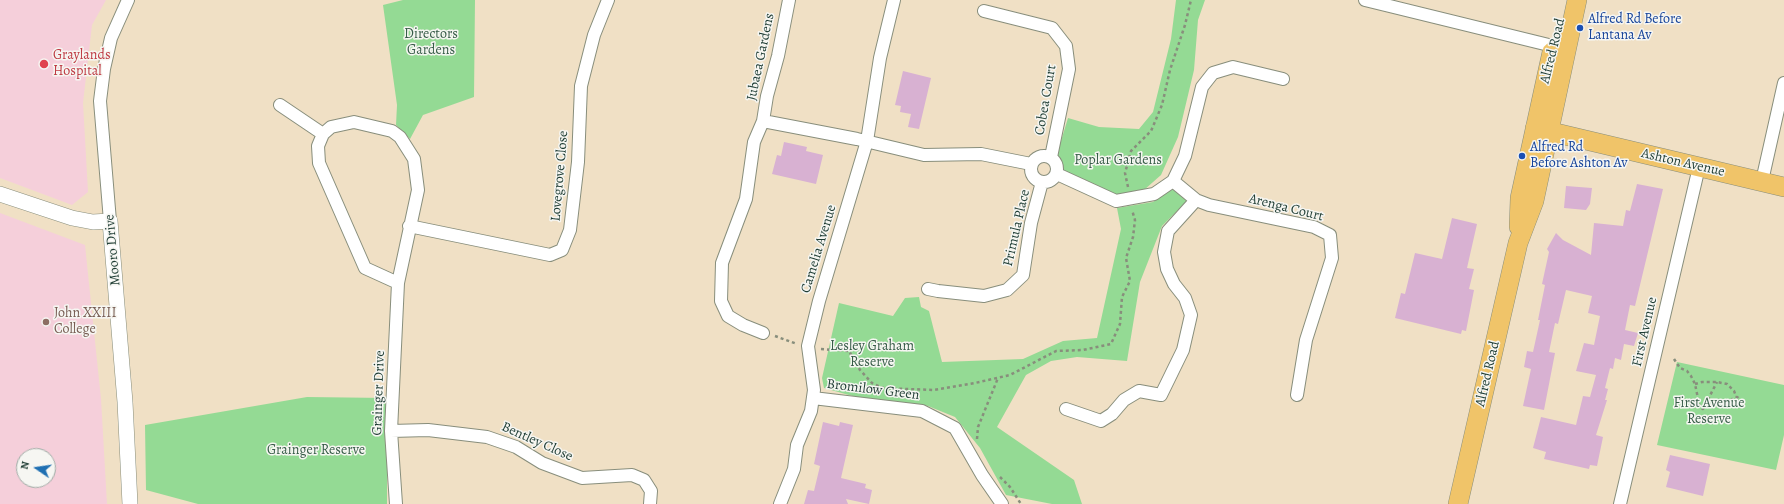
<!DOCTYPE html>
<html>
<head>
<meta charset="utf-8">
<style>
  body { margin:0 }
  #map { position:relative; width:1784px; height:504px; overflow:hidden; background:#f0e0c5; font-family:Alegreya,serif }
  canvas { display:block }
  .north { position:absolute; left:16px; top:448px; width:40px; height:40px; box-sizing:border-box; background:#f6f6f2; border:1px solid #a0aca6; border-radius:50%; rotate:283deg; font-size:11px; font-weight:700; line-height:16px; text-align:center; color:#1f3d34 }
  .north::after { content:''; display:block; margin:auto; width:14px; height:18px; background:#1f6fb2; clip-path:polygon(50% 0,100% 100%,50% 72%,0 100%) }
</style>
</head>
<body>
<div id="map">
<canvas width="1784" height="504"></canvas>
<div class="north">N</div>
</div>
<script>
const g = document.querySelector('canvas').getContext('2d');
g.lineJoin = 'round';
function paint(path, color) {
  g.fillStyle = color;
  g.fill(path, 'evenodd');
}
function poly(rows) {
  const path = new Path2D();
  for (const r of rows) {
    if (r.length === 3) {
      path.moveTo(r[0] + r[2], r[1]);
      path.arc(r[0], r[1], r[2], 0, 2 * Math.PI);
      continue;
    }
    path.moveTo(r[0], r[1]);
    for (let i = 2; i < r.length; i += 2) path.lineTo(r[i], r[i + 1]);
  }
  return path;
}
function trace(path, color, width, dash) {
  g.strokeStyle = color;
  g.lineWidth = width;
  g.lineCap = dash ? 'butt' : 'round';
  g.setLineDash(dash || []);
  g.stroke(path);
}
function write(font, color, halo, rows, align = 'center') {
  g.font = font + ' Alegreya,serif';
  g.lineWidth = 3;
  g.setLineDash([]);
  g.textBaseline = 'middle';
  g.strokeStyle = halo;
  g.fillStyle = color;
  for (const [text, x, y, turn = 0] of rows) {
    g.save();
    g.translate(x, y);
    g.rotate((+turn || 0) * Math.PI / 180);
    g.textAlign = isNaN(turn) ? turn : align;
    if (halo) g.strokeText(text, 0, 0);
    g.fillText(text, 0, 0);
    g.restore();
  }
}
const built = poly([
  [0,0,106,0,92,25,83,103,88,192,72,205,0,178],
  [0,213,85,245,101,399,107,504,0,504],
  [24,456,48,456,48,480,24,480]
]);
const green = poly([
  [403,0,475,0,474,97,423,115,410,139,396,125,397,105,383,5],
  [1176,0,1205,0,1198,20,1194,70,1178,137,1161,175,1144,190,1116,195,1063,177,1057,154,1068,118,1099,127,1139,129,1153,112,1171,39],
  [1172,188,1187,201,1162,226,1140,282,1127,361,1077,357,1051,361,1026,375,997,427,1074,480,1082,504,1052,504,1006,495,980,448,955,417,928,406,856,397,824,388,822,378,839,303,893,316,905,298,919,297,921,307,929,311,942,362,1023,359,1063,341,1097,338,1121,229,1117,208,1153,202],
  [1677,362,1784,385,1784,435,1776,470,1657,445],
  [307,397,387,398,387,504,198,504,146,490,145,425]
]);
const building = poly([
  [903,71,931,78,919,129,908,127,911,114,900,112,901,106,895,105],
  [784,142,807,147,806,151,823,155,816,184,772,174,777,155,781,156],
  [1637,184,1663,189,1635,306,1630,305,1625,330,1638,333,1634,346,1624,344,1621,360,1615,358,1613,369,1610,368,1605,388,1608,389,1605,400,1607,400,1596,435,1603,437,1597,466,1590,465,1589,469,1544,459,1546,452,1533,448,1541,417,1576,425,1583,396,1590,397,1596,375,1576,371,1584,343,1594,345,1600,316,1588,313,1592,296,1566,290,1558,324,1555,323,1549,352,1555,353,1544,410,1523,406,1531,369,1524,367,1527,351,1533,352,1540,320,1538,320,1545,285,1542,284,1549,252,1547,249,1556,233,1563,240,1591,255,1594,223,1623,226,1626,210,1630,211],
  [1566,186,1592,188,1590,204,1586,210,1564,208],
  [1452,218,1477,224,1467,268,1474,269,1469,289,1474,290,1466,331,1462,330,1461,334,1395,318,1401,293,1405,294,1415,253,1442,259],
  [823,422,839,426,840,422,853,425,841,478,866,484,865,488,872,490,869,504,846,499,848,504,804,504,808,490,814,491,820,466,814,464],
  [1670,455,1710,464,1703,496,1666,487,1670,472,1666,470]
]);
const path = poly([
  [1128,187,1125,173,1131,151,1151,131,1162,105,1170,70,1185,25,1191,0],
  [775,336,797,344],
  [821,349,849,351,860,370,872,383,883,388,933,390,975,383,1010,375,1056,351,1083,350,1111,344,1120,324,1122,297,1130,281,1126,258,1133,237,1135,220,1132,210],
  [1674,359,1680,368,1687,371,1691,376,1695,384,1700,408,1703,409,1717,382],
  [1695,384,1702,382,1717,382,1727,384,1734,391,1737,398],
  [1736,401,4],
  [977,439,978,427,998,378],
  [1000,477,1010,487,1021,504]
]);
const minor = poly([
  [1365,0,1561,48],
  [984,11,1052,28,1066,46,1069,69,1051,157],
  [280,105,323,134],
  [763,121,857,139,924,155,981,154,1031,164],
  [1044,169,13],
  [1057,174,1116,201,1154,194,1173,181,1185,156,1202,87,1213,73,1233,67,1283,79],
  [1173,181,1196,200,1209,205,1314,227,1330,235,1332,258,1306,340,1297,395],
  [1762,181,1784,83],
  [110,221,100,101,104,69,111,38,128,0],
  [409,226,550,255,562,250,570,230,578,162,581,86,594,35,608,0],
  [928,289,938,291,984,296,1007,290,1023,275,1031,223,1042,182],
  [763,333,743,325,728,316,721,301,722,263,746,199,754,142,763,121,767,96,778,56,789,0],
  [813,398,922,411,955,428,982,475,1002,504],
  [1066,409,1101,421,1112,414,1124,400,1139,391,1161,395,1183,350,1191,315,1185,298,1174,284,1167,269,1164,252,1168,231,1196,200],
  [391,431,428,430,487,437,516,447,542,463,582,478,632,475,644,480,651,491,650,504],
  [396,504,391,431,398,283,418,190,414,159,400,137,392,131,354,122,331,127,323,134,318,146,319,163,365,268,398,283],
  [780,504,794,469,797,445,811,411,814,390,808,346,819,301,867,141,880,58,894,0],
  [1620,504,1699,167]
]);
const tertiary = poly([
  [0,194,72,218,93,222,110,221,125,402,130,504]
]);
const primary = poly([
  [1535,128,1784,187],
  [1519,227,1520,198,1552,52],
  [1458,504,1518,243,1534,201,1577,0]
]);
const markers = [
  [1580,28,4,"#1a4fb4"],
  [44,64,5,"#e0444e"],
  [1522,156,4,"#1a4fb4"],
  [46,322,4,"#8d6e63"]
];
const transitNames = [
  ["Alfred Rd Before",1588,20],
  ["Lantana Av",1588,36],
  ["Alfred Rd",1530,148],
  ["Before Ashton Av",1530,164]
];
const parkNames = [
  ["Directors",431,35],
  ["Gardens",431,51],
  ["Poplar Gardens",1118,161],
  ["Lesley Graham",872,347],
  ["Reserve",872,363],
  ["First Avenue",1709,404],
  ["Reserve",1709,420],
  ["Grainger Reserve",316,451]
];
const streetNames = [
  ["Alfred Road",1553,51,-76],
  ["Jubaea Gardens",761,57,-78],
  ["Cobea Court",1046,100,-80],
  ["Ashton Avenue",1683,163,13],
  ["Lovegrove Close",560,176,-85],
  ["Arenga Court",1286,208,14],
  ["Primula Place",1017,228,-77],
  ["Camelia Avenue",819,249,-73],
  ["Mooro Drive",113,250,-95],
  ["First Avenue",1645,332,-77],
  ["Alfred Road",1488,374,-77],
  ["Bromilow Green",873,390,7],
  ["Grainger Drive",379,393,-88],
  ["Bentley Close",537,442,24]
];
const healthNames = [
  ["Graylands",53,56],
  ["Hospital",53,72]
];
const educationNames = [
  ["John XXIII",54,314],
  ["College",54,330]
];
paint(built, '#f5cfda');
paint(green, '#94da94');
paint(building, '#d8b1d2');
trace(minor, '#888e7c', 14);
trace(tertiary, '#888e7c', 16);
trace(primary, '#888e7c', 20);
trace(path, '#888e7c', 2.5, [3, 3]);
trace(minor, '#fff', 12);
trace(tertiary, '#fff', 15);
trace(primary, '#f0c469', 19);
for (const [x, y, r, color] of markers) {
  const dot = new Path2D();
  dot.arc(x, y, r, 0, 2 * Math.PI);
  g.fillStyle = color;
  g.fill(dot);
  trace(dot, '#f6f6f2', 1.5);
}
write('14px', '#164399', '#f6f6f2', transitNames, 'left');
write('14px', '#365c47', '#f6f6f2', parkNames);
write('14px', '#1f3d34', '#f6f6f2', streetNames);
write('14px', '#be3a42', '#f6f6f2', healthNames, 'left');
write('14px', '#785e54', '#f6f6f2', educationNames, 'left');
</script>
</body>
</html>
